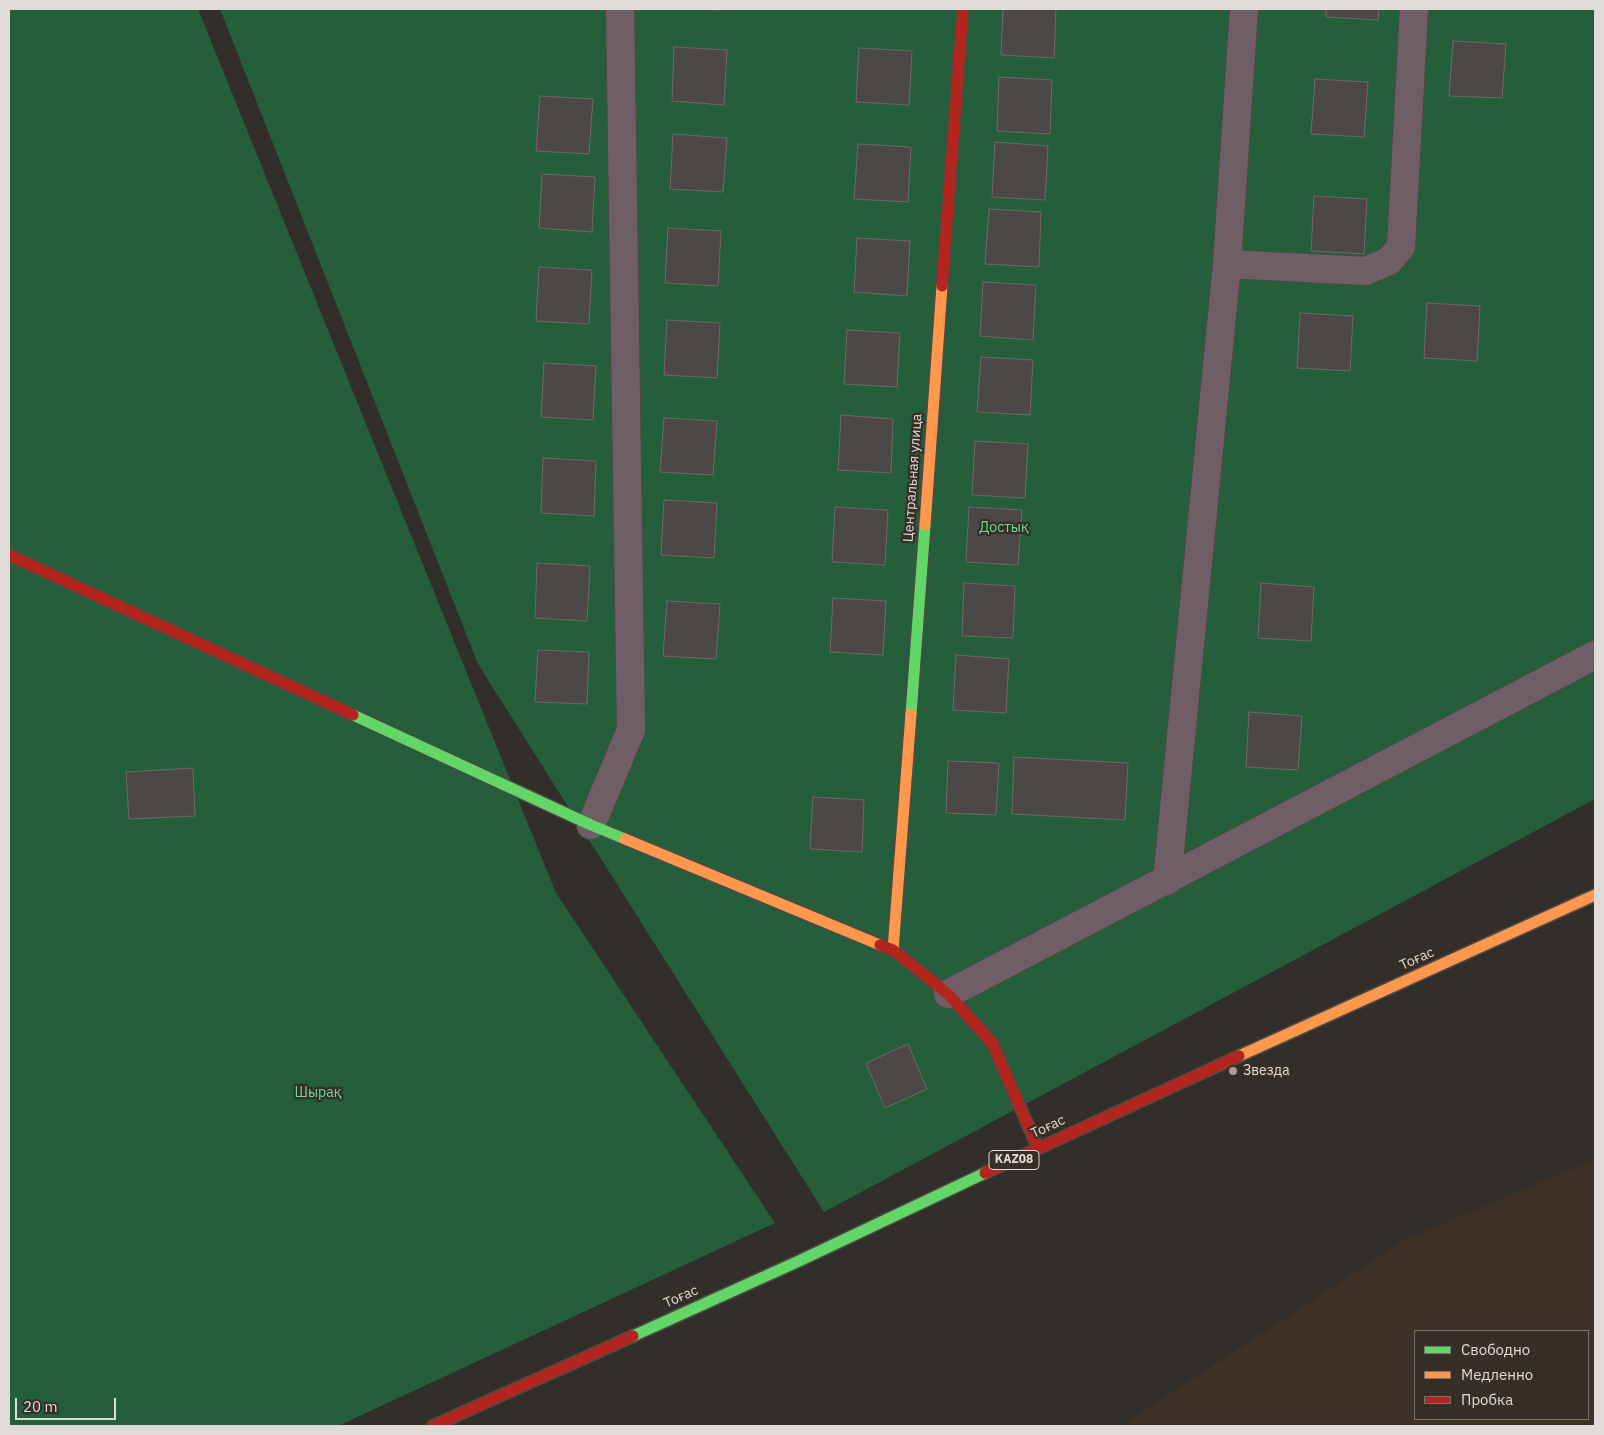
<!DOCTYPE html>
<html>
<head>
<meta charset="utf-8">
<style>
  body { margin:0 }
  #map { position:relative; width:1604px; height:1435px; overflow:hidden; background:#322e2a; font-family:"IBM Plex Sans",sans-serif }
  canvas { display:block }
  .frame { position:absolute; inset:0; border:10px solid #e1dbd7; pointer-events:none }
  .legend { position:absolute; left:1414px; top:1330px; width:175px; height:90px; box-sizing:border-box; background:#362e27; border:1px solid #7a736d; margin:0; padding:6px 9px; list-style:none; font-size:15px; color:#e1dbd7 }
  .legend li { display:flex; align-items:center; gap:10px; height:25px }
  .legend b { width:25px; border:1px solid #7a736d }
  .scale { position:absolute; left:15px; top:1398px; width:101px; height:22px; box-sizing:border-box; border:2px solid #e1dbd7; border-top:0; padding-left:6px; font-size:15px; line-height:18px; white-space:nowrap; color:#e1dbd7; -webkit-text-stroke:4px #362e27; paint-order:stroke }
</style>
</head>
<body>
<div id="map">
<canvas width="1604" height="1435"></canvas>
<div class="frame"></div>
<ul class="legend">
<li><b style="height:6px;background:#63d668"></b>Свободно</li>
<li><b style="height:6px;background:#ff974d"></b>Медленно</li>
<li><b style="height:6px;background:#b3261e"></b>Пробка</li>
</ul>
<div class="scale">20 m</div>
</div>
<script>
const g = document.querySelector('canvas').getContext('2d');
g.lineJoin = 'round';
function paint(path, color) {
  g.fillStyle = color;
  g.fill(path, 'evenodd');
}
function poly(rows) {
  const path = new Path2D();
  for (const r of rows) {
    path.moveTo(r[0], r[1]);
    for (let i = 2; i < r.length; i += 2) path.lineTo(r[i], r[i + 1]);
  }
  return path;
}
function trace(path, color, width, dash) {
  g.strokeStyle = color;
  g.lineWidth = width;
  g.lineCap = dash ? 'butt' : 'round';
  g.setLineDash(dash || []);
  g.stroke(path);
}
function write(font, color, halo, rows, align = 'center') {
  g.font = font + ' "IBM Plex Sans",sans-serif';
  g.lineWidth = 4.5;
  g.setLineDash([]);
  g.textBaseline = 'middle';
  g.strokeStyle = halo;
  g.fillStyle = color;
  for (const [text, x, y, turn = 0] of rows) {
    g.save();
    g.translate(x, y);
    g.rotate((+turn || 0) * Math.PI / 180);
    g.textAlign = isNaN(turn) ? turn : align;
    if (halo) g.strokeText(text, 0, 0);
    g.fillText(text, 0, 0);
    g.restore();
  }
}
const built = poly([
  [1595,1159,1595,1426,1121,1426,1403,1241],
  [1415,1331,1588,1331,1588,1419,1415,1419]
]);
const green = poly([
  [9,9,198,9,556,893,775,1223,338,1426,9,1426],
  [220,9,1595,9,1595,799,824,1212,478,664]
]);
const building = poly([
  [693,9,721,9,721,10,693,9],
  [1003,9,1056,9,1054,58,1001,55,1003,9],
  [1326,9,1379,9,1378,20,1326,17,1326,9],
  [1453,41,1506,44,1502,98,1449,96,1453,41],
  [674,47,727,50,724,105,672,101,674,47],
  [859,48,912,51,909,105,856,102,859,48],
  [999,77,1052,80,1050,134,997,131,999,77],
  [1315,79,1368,82,1364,137,1311,134,1315,79],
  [540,96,593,99,589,154,536,151,540,96],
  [673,134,727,138,723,192,670,189,673,134],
  [995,142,1048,146,1045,200,992,197,995,142],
  [858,144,911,147,908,202,854,199,858,144],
  [542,174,595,177,592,232,539,228,542,174],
  [1314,196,1367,199,1364,254,1311,251,1314,196],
  [989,209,1041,212,1039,267,985,264,989,209],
  [668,228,721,231,718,286,665,283,668,228],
  [857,238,910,241,907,296,854,292,857,238],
  [539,267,592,270,589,324,536,321,539,267],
  [983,282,1036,285,1033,340,980,336,983,282],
  [1427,303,1480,306,1477,361,1424,358,1427,303],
  [1300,313,1353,316,1350,371,1297,368,1300,313],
  [667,320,720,323,717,378,664,375,667,320],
  [847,330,900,333,897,387,844,384,847,330],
  [981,357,1033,360,1030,415,977,412,981,357],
  [544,363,596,366,593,420,541,417,544,363],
  [841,415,893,419,891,473,838,470,841,415],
  [664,418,717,421,713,475,660,472,664,418],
  [975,441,1028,444,1025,498,972,495,975,441],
  [543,458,596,461,594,516,541,513,543,458],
  [664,500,717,503,714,558,661,555,664,500],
  [835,507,888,510,885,565,832,562,835,507],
  [969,507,1022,510,1018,565,966,562,969,507],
  [537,563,590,566,587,621,535,618,537,563],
  [964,583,1015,586,1013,638,962,636,964,583],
  [1261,583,1314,587,1311,641,1258,638,1261,583],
  [833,598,886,601,883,655,830,652,833,598],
  [667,601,720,604,716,659,663,656,667,601],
  [538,650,589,652,587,704,535,702,538,650],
  [956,655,1009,659,1006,713,953,710,956,655],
  [1249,712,1302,716,1298,770,1246,767,1249,712],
  [1014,757,1128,763,1125,820,1012,814,1014,757],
  [948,761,999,763,996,815,946,813,948,761],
  [193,768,195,816,129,819,126,772,193,768],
  [813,797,864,800,862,852,810,849,813,797],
  [908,1044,927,1089,885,1108,866,1063,908,1044]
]);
const street = poly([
  [1227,264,1366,271,1389,261,1401,247,1414,9],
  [591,825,631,730,620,9],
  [1167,881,1227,264,1244,9],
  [948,994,1595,655]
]);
const fast = poly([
  [911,714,925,525],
  [353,715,591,825,625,839],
  [633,1336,799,1261,985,1173]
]);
const slow = poly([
  [925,525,942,286],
  [625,839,880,945],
  [893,950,911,714],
  [1239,1056,1595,895]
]);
const jam = poly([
  [942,286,963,9],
  [9,555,353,715],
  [880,945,893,950,948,994,992,1043,1038,1148],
  [985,1173,1239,1056],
  [433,1426,633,1336]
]);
const markers = [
  [1233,1071,5,"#a49e9a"]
];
const shields = [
  [1014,1160,50]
];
const shieldNames = [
  ["KAZ08",1014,1160]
];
const streetNames = [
  ["Центральная улица",913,478,-86],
  ["Тоғас",1417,959,-24],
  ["Тоғас",1048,1127,-25],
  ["Тоғас",681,1297,-24]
];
const parkNames = [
  ["Достық",1004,528],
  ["Шырақ",318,1093]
];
const poiNames = [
  ["Звезда",1243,1071]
];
paint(built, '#3e3227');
paint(green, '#245e3a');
paint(building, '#4c4846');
trace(building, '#6e6a67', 1);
trace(street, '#4d4a47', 30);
trace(fast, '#4d4a47', 14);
trace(slow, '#4d4a47', 14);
trace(jam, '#4d4a47', 14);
trace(street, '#6f5e66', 28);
trace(fast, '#63d668', 11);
trace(slow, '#ff974d', 11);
trace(jam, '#b3261e', 11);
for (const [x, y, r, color] of markers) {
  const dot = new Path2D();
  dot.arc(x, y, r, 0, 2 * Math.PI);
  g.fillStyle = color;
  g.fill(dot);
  trace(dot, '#362e27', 2);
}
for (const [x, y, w] of shields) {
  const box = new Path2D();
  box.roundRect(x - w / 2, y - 9.5, w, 19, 4);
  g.fillStyle = '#362e27';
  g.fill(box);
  trace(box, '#e1dbd7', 1);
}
write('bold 12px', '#e1dbd7', null, shieldNames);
write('14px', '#e1dbd7', '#362e27', streetNames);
write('14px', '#6ade93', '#362e27', parkNames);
write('14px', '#e1dbd7', '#362e27', poiNames, 'left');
</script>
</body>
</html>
